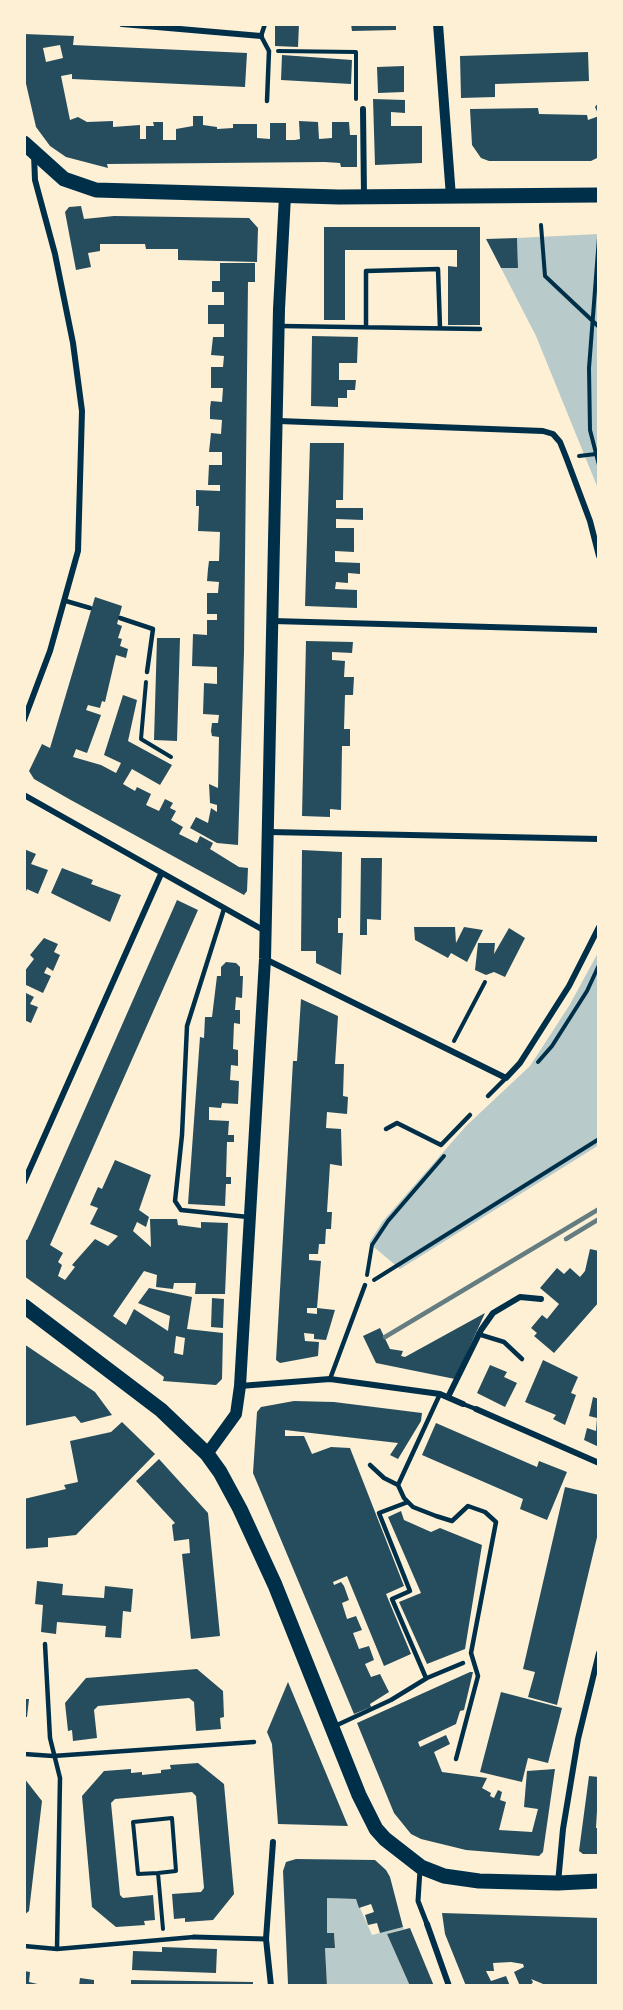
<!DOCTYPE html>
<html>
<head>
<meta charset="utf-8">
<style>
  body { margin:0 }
  #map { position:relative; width:623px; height:2010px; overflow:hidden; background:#fdf0d5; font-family:"Fira Sans",sans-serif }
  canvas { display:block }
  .frame { position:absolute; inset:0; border:26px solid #fdf0d5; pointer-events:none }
</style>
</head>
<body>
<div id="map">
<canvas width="623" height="2010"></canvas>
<div class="frame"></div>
</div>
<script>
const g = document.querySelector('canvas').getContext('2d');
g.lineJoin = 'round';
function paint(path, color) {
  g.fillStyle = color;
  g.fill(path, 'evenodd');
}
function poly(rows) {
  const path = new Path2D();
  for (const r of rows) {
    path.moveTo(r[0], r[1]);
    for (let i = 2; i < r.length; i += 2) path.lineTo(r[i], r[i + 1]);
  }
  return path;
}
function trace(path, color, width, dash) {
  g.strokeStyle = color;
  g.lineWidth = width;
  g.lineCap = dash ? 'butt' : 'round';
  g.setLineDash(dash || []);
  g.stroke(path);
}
const green = poly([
  [599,234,599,491,536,336,501,268,518,267,517,238],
  [599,951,599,1145,400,1269,369,1243,383,1221,466,1126,530,1066,569,1006],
  [327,1898,356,1899,372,1935,403,1927,404,1929,387,1934,410,1986,327,1986,325,1948,335,1948,334,1933,327,1933]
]);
const building = poly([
  [275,24,299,24,298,47,275,46],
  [351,24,396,24,396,30,352,31],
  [24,34,74,36,73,45,247,53,245,87,72,79,72,74,61,76,70,120,78,117,87,122,113,121,113,127,140,125,140,139,146,139,146,126,154,126,153,122,163,122,163,140,176,140,176,129,193,126,193,116,203,116,203,125,217,127,217,129,233,128,233,124,257,124,257,138,270,139,270,123,286,123,286,140,295,140,300,139,299,121,318,122,319,139,332,138,332,122,349,122,350,135,357,135,357,167,341,167,340,163,325,162,107,164,108,168,66,157,50,146,36,127,24,75],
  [60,45,63,58,46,62,43,48],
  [588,52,589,81,495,84,495,97,461,98,460,56],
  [282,55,352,60,351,84,281,80],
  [404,66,404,92,378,93,377,67],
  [373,99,405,100,405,113,391,112,391,126,422,126,422,163,375,165],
  [599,102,599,157,591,161,489,161,481,158,472,145,470,109,538,108,539,114,587,115,588,120,599,116,595,107],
  [81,206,84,219,114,216,249,218,258,228,257,262,178,260,178,249,146,249,145,244,100,244,100,251,88,253,91,267,76,270,65,212,69,207],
  [324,227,480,227,480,325,448,325,448,266,457,267,457,250,345,250,345,320,324,320],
  [517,238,518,268,501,268,486,239],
  [220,263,255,263,255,282,248,282,244,652,238,845,217,843,190,828,196,817,208,823,211,808,217,812,217,805,210,803,209,784,218,788,219,737,212,736,211,731,212,723,218,723,219,715,203,714,204,683,217,684,217,667,192,666,193,634,207,635,207,620,217,620,217,614,207,614,207,593,218,593,219,582,207,581,208,569,209,561,219,561,220,532,198,531,199,506,196,506,196,490,220,491,220,485,208,485,209,465,222,465,222,452,209,452,211,433,221,434,222,420,210,419,210,408,211,401,222,402,223,388,211,388,211,367,223,367,224,356,211,355,213,337,224,337,224,324,208,324,208,305,224,305,224,292,212,292,212,281,220,281],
  [312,336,358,337,357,363,339,363,339,380,356,380,355,390,347,390,347,398,338,398,338,407,311,406],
  [310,443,344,443,343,500,336,500,336,508,363,508,363,520,336,519,336,528,354,528,354,552,335,551,335,562,360,563,360,574,348,573,348,583,336,582,335,589,357,590,357,608,305,606],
  [95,597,122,606,117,624,122,626,118,638,122,639,120,646,128,649,126,658,116,655,105,702,102,701,100,708,88,705,86,710,101,715,87,753,76,749,73,757,101,765,116,773,121,763,104,755,123,695,137,700,128,741,172,765,160,785,132,769,123,784,135,791,137,787,151,794,146,805,159,811,165,799,173,803,170,808,176,811,171,820,183,827,179,834,197,843,200,836,213,843,210,849,239,867,248,868,247,891,244,895,69,799,34,779,29,771,42,744,50,748],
  [157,638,180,638,177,741,154,740],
  [306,641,353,642,352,653,332,652,332,660,345,661,344,677,354,677,353,695,345,695,344,729,350,729,350,746,342,746,341,810,330,809,330,817,302,816],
  [24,849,36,854,31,864,48,870,38,894,27,889,24,896],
  [302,850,342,852,341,918,338,918,338,933,343,933,341,975,316,963,316,951,301,951],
  [361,858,382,858,381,920,367,919,367,935,360,935],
  [62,868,93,880,91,884,121,895,110,922,51,893],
  [177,900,198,910,50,1245,63,1253,58,1262,62,1265,58,1276,65,1280,75,1267,72,1265,95,1239,108,1246,118,1236,90,1224,98,1208,90,1205,98,1187,102,1189,115,1160,151,1175,139,1210,149,1217,146,1227,137,1222,133,1231,151,1247,150,1219,177,1219,178,1225,201,1228,201,1222,228,1223,225,1294,195,1294,196,1283,174,1283,173,1289,156,1287,157,1275,144,1271,113,1316,126,1325,134,1309,168,1331,170,1316,138,1303,149,1288,192,1297,187,1329,223,1333,222,1379,216,1385,163,1381,164,1377,24,1276,24,1239,27,1240,33,1227],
  [176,1336,185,1338,183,1355,174,1353],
  [414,927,455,927,456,943,464,927,483,930,467,962,451,953,448,958,415,940],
  [509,928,525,938,505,977,494,972,486,975,475,970,478,943,495,943,494,954],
  [44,938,58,944,54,952,60,955,53,971,47,967,44,973,51,976,43,993,24,984,24,972,34,959,30,955],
  [226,962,236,963,240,967,240,976,243,976,242,998,236,997,235,1010,240,1010,240,1024,234,1023,233,1049,238,1050,238,1066,231,1065,230,1080,239,1081,238,1104,222,1103,221,1108,209,1107,209,1120,229,1121,228,1135,234,1135,234,1142,227,1142,226,1177,231,1177,231,1184,226,1184,225,1206,188,1204,200,1037,204,1038,205,1017,212,1017,217,976,221,976,221,967],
  [24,992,34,997,30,1004,38,1007,31,1023,24,1020],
  [301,999,338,1016,335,1064,344,1064,343,1096,348,1097,347,1114,327,1112,326,1128,341,1129,342,1166,330,1164,327,1212,332,1212,331,1229,326,1229,325,1244,319,1244,318,1254,309,1254,309,1260,321,1261,317,1308,335,1310,326,1340,314,1339,314,1334,304,1333,305,1341,319,1342,318,1356,280,1363,276,1360,293,1061,297,1061],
  [307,1308,317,1308,317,1314,307,1313],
  [590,1249,599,1251,599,1302,554,1353,534,1336,537,1333,531,1328,542,1315,547,1319,559,1304,540,1288,557,1268,564,1274,570,1268,580,1277,585,1271],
  [212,1298,224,1299,223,1328,211,1327],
  [485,1313,455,1379,376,1363,363,1336,380,1328,390,1349,403,1351,401,1356,405,1357],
  [24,1344,95,1392,112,1415,81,1423,75,1416,24,1426],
  [543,1360,578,1377,571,1393,576,1395,565,1425,553,1419,556,1415,525,1402],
  [490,1365,507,1372,504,1377,517,1383,505,1407,477,1393],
  [593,1397,599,1399,599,1447,584,1440,587,1428,596,1431,597,1418,589,1416],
  [294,1401,334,1402,422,1413,421,1421,398,1459,390,1455,398,1443,285,1430,285,1436,304,1436,312,1454,331,1447,350,1448,404,1586,386,1594,411,1654,384,1666,347,1576,333,1582,334,1585,341,1582,344,1586,349,1600,342,1603,347,1619,356,1616,362,1630,353,1633,359,1649,369,1646,374,1660,365,1664,371,1677,380,1674,389,1692,370,1704,371,1707,354,1714,253,1473,257,1412,261,1407],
  [122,1422,155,1454,76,1535,48,1538,48,1547,24,1549,24,1499,66,1489,64,1485,78,1482,70,1441,111,1432],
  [436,1423,537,1467,539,1461,567,1472,547,1520,520,1509,523,1499,422,1455],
  [159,1459,208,1513,220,1636,191,1639,182,1554,190,1553,189,1539,174,1541,172,1525,175,1523,136,1481],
  [565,1487,599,1495,599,1529,557,1705,528,1697,535,1672,523,1669],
  [401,1511,404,1520,431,1532,440,1528,482,1545,465,1649,427,1664,399,1602,421,1593,388,1517],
  [37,1581,63,1584,62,1595,104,1598,105,1586,133,1589,131,1612,123,1611,121,1638,105,1637,106,1626,57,1622,56,1634,41,1632,43,1605,35,1604],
  [197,1669,223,1691,224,1717,220,1718,221,1729,196,1731,194,1702,189,1698,98,1706,94,1710,97,1738,73,1741,72,1730,68,1731,65,1703,86,1678],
  [470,1672,473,1672,464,1710,460,1711,456,1724,418,1742,420,1747,446,1735,450,1744,434,1752,442,1772,487,1778,482,1788,491,1793,490,1796,494,1798,498,1790,502,1792,500,1800,506,1802,499,1830,532,1832,538,1809,524,1807,527,1771,555,1769,543,1852,539,1856,466,1850,421,1839,411,1834,394,1813,357,1723],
  [288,1682,348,1826,278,1824,272,1744,267,1732],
  [501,1692,562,1708,548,1763,528,1758,522,1782,480,1772],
  [24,1699,29,1699,27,1717,24,1717],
  [198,1763,224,1784,234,1894,213,1920,185,1922,185,1918,174,1919,172,1894,201,1892,204,1888,196,1796,192,1792,115,1799,111,1803,120,1895,123,1898,153,1895,155,1920,144,1921,145,1925,116,1927,92,1907,82,1796,104,1771,131,1769,131,1773,142,1772,142,1775,161,1773,161,1770,171,1769,170,1765],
  [589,1776,599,1777,596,1828,599,1828,599,1854,583,1854,579,1851],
  [24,1778,42,1801,29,1911,24,1915],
  [296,1859,375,1860,386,1870,390,1877,403,1927,380,1933,377,1923,368,1925,365,1915,374,1912,371,1904,359,1908,356,1899,327,1898,327,1933,334,1933,335,1948,325,1948,327,1986,289,1986,288,1984,283,1871,286,1862],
  [442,1913,599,1918,599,1986,548,1986,531,1979,533,1982,530,1986,520,1986,514,1972,524,1967,523,1964,511,1962,493,1963,494,1971,486,1971,491,1981,506,1976,510,1986,466,1986,445,1934],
  [410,1928,434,1986,410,1986,387,1934],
  [162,1947,217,1949,216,1973,132,1970,133,1951,162,1952],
  [24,1971,30,1972,29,1982,46,1986,24,1986],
  [80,1978,94,1980,94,1986,79,1986],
  [131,1980,253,1982,253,1986,131,1986]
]);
const path = poly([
  [278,51,356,52,356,99],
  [541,225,545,276,599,327],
  [599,238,589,368,590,430,599,465],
  [579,456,596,454],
  [146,682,141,739,171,757],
  [454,1041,485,982],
  [538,1062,552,1046,587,991,599,965],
  [367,1275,372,1245,388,1221,444,1156],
  [374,1280,599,1139],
  [158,1873,176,1871,172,1818,133,1822,138,1874,158,1873,163,1929]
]);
const service = poly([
  [265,24,261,36,269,51,267,101],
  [281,326,480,329],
  [366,327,366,271,438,269,440,328],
  [66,601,90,608],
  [120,618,153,629,147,672],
  [224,909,187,1026,182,1135,175,1201,181,1210,248,1217],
  [488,1096,506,1078],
  [386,1129,397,1123,441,1145,470,1115],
  [478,1334,504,1342,522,1359],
  [330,1379,365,1285],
  [440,1394,398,1485,404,1498,413,1507,436,1516,452,1521,468,1506,485,1512,496,1522,471,1653,478,1676,456,1759],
  [463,1404,476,1409],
  [370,1465,384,1478,398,1485],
  [408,1502,379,1513,410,1591,392,1599,426,1678],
  [45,1644,50,1738,60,1778,57,1949],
  [335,1726,391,1700,427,1678,463,1663],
  [24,1754,53,1756,254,1742],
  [24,1946,57,1949,194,1937]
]);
const pedestrian = poly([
  [420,1870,418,1901,427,1924],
  [194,1937,266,1939]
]);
const minor = poly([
  [122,24,261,36],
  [363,109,364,196],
  [279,421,543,431,553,434,560,442,566,457,590,521,599,556],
  [273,621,599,630],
  [24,720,50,651,78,551,82,411,73,343,55,254,35,180,34,155],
  [24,795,265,931],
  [269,832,599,839],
  [265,959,506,1078,520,1063,569,986,599,927],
  [24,1182,161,874],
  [240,1386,330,1379,440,1394,463,1404],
  [448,1397,481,1330,493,1313,520,1297,541,1299],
  [476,1409,599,1463],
  [558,1883,563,1829,578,1739,599,1653],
  [427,1924,449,1986],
  [271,1986,266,1939,273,1842]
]);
const tertiary = poly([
  [438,24,451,197]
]);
const secondary = poly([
  [207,1454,236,1414,240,1386,265,959,279,309,285,196]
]);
const primary = poly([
  [24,143,64,179,96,190,339,197,599,195],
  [24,1306,161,1410,207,1454,220,1472,240,1509,275,1585,359,1795,376,1829,385,1839,421,1867,444,1876,479,1881,558,1883,599,1881]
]);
const rail = poly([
  [566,1239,599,1219],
  [385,1337,599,1209]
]);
paint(green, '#b9caca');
paint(building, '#264d5e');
trace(path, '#003049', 4);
trace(service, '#003049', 4.5);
trace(pedestrian, '#003049', 5);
trace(minor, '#003049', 6);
trace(tertiary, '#003049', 10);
trace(secondary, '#003049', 12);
trace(primary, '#003049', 15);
trace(rail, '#657d81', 4.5);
</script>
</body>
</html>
